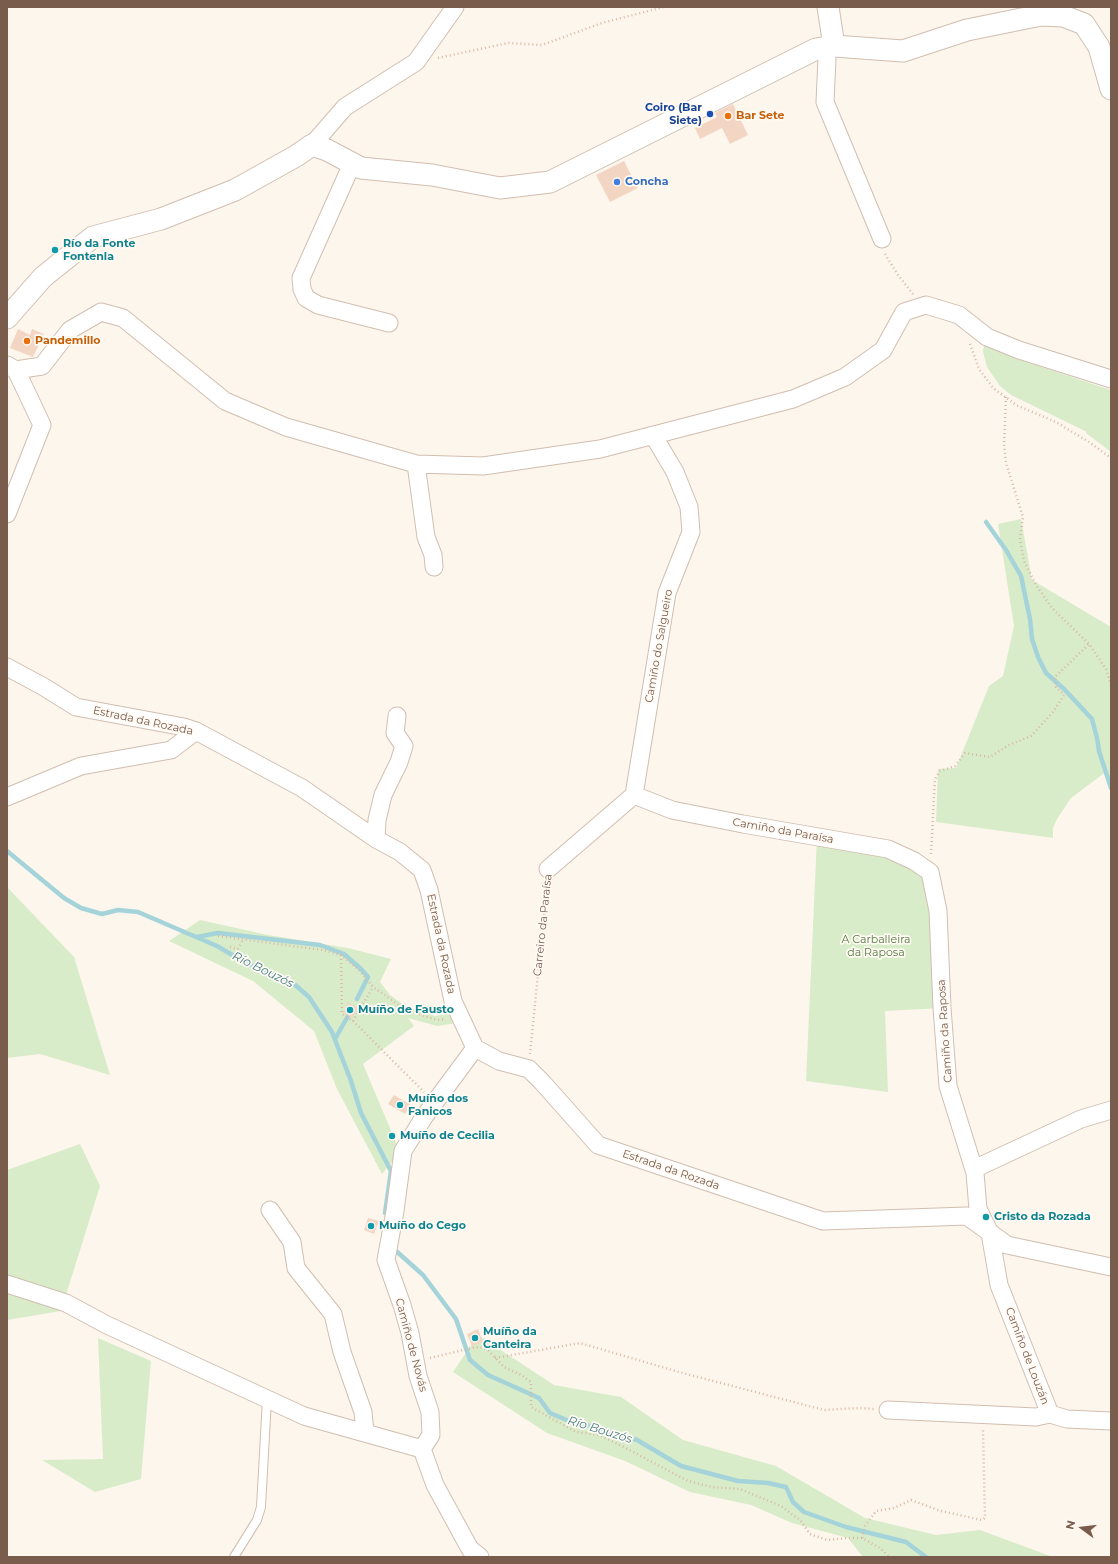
<!DOCTYPE html>
<html>
<head>
<meta charset="utf-8">
<style>
  body { margin:0 }
  #map { position:relative; width:1118px; height:1564px; overflow:hidden; background:#fdf6ec; font-family:Montserrat,sans-serif }
  canvas { display:block }
  .frame { position:absolute; inset:0; border:8px solid #7a5c4d; pointer-events:none }
  .north { position:absolute; left:1062px; top:1508px; width:40px; height:40px; -webkit-text-stroke:3px #fffaf3; paint-order:stroke; rotate:285deg; font-size:11px; font-weight:700; line-height:16px; text-align:center; color:#7a5c4d }
  .north::after { content:''; display:block; margin:auto; width:14px; height:18px; background:#7a5c4d; clip-path:polygon(50% 0,100% 100%,50% 72%,0 100%) }
</style>
</head>
<body>
<div id="map">
<canvas width="1118" height="1564"></canvas>
<div class="frame"></div>
<div class="north">N</div>
</div>
<script>
const g = document.querySelector('canvas').getContext('2d');
g.lineJoin = 'round';
function paint(path, color) {
  g.fillStyle = color;
  g.fill(path, 'evenodd');
}
function poly(rows) {
  const path = new Path2D();
  for (const r of rows) {
    path.moveTo(r[0], r[1]);
    for (let i = 2; i < r.length; i += 2) path.lineTo(r[i], r[i + 1]);
  }
  return path;
}
function trace(path, color, width, dash) {
  g.strokeStyle = color;
  g.lineWidth = width;
  g.lineCap = dash ? 'butt' : 'round';
  g.setLineDash(dash || []);
  g.stroke(path);
}
function write(font, color, halo, rows, align = 'center') {
  g.font = font + ' Montserrat,sans-serif';
  g.lineWidth = 3.5;
  g.setLineDash([]);
  g.textBaseline = 'middle';
  g.strokeStyle = halo;
  g.fillStyle = color;
  for (const [text, x, y, turn = 0] of rows) {
    g.save();
    g.translate(x, y);
    g.rotate((+turn || 0) * Math.PI / 180);
    g.textAlign = isNaN(turn) ? turn : align;
    if (halo) g.strokeText(text, 0, 0);
    g.fillText(text, 0, 0);
    g.restore();
  }
}
const green = poly([
  [984,345,990,346,1011,357,1111,390,1111,452,1086,433,1087,432,1011,395,1000,386,987,367,983,352],
  [1021,519,1032,580,1111,627,1111,782,1107,771,1071,798,1057,819,1053,828,1053,838,936,822,938,769,956,768,989,686,1003,676,1014,626,998,524],
  [817,837,888,849,930,872,942,1008,885,1011,888,1092,806,1081],
  [7,887,74,957,110,1075,40,1054,7,1058],
  [200,920,268,935,348,948,391,959,380,982,390,995,407,1007,435,1016,458,1012,463,1022,437,1026,408,1018,414,1026,363,1064,400,1152,382,1174,337,1089,314,1031,253,981,169,941],
  [80,1144,100,1186,61,1311,7,1320,7,1170],
  [478,1335,554,1385,621,1397,683,1440,776,1466,865,1518,936,1535,980,1530,1053,1557,863,1557,848,1538,792,1523,751,1505,690,1492,625,1461,547,1433,453,1372],
  [98,1338,151,1361,141,1479,95,1492,42,1460,103,1459]
]);
const stream = poly([
  [986,522,1006,550,1021,576,1030,619,1032,639,1038,657,1046,673,1064,689,1092,719,1097,738,1099,751,1111,788],
  [7,851,64,898,81,908,102,914,118,910,138,912,217,946,246,963,294,984,309,997,332,1032,351,1081,361,1113,391,1171,385,1213],
  [197,937,218,933,320,945,344,954,361,969,368,977,357,999],
  [335,1039,348,1016],
  [395,1250,423,1275,456,1319,470,1360,488,1375,539,1398,550,1413,569,1421,610,1431,637,1440,681,1466,738,1481,768,1483,786,1487,793,1502,804,1512,846,1527,906,1542,926,1557]
]);
const building = poly([
  [733,104,748,135,730,144,722,128,700,139,695,128,717,117,715,113],
  [624,161,638,188,610,202,596,175],
  [18,329,30,335,32,329,44,334,33,357,10,348],
  [348,1002,358,1008,352,1018,343,1012],
  [394,1095,411,1105,405,1114,388,1104],
  [368,1218,379,1221,374,1234,364,1230],
  [478,1329,483,1342,472,1346,467,1334]
]);
const path = poly([
  [438,58,508,43,542,45,602,23,664,7],
  [885,254,898,275,913,294],
  [970,344,979,369,993,388,1016,405,1056,422,1089,442,1111,458],
  [1006,397,1004,444,1006,463,1023,517,1020,540,1024,561,1036,585,1052,608,1089,644,1106,669,1111,685],
  [931,854,935,779,940,771,955,766,965,753,990,757,1009,745,1031,736,1053,712,1064,695,1056,687,1055,677,1089,644],
  [218,936,323,950,341,955,358,969,373,987,406,1010,437,1020,446,1019],
  [230,947,238,949,243,940],
  [341,955,342,1014,353,1021,424,1092],
  [353,1021,373,987],
  [530,1054,547,884],
  [430,1358,476,1347,483,1348,489,1351,504,1367,521,1375,531,1382,531,1407,576,1432,599,1435,618,1444,688,1481,712,1487,740,1489,781,1506,800,1520,810,1534,827,1540,848,1538,862,1538,880,1548,889,1557],
  [495,1358,580,1343,679,1372,824,1410,860,1408,874,1409],
  [862,1538,865,1526,876,1511,894,1508,911,1500,941,1511,982,1520,985,1518,983,1430]
]);
const service = poly([
  [234,1557,257,1520,261,1507,267,1399]
]);
const minor = poly([
  [826,47,827,59,825,102,882,239],
  [312,145,345,107,416,62,455,7],
  [352,164,301,278,302,289,306,298,318,305,389,323],
  [7,365,16,370,42,425,7,514],
  [16,370,42,366,70,330,101,312,123,318,225,401,286,427,416,464,483,466,600,449,793,399,845,377,883,350,904,312,926,305,959,315,987,337,1019,350,1111,379],
  [416,464,426,537,433,555,434,567],
  [7,667,44,687,76,707,184,727,196,731,302,788,376,839,400,852,422,870,429,890,453,1001,475,1048,499,1061,529,1069,542,1082,598,1145,823,1221,967,1216,1007,1245,1111,1267],
  [634,795,672,810,743,824,888,849,914,861,930,872,938,911,942,1008,948,1086,975,1173,978,1209,990,1233,999,1285,1050,1414,1036,1417,888,1410],
  [634,795,667,593,691,532,689,507,675,472,653,435],
  [7,797,81,766,171,750,196,731],
  [376,839,377,820,383,795,399,762,404,746,395,733,397,716],
  [548,869,634,795],
  [974,1169,1081,1119,1111,1110],
  [270,1210,292,1242,296,1268,333,1314,342,1352,363,1412,365,1433],
  [7,1284,66,1303,107,1325,304,1416,422,1449],
  [1050,1414,1067,1419,1111,1421],
  [422,1449,431,1435,430,1412,418,1376,410,1333,402,1305,386,1260,395,1211,403,1151,424,1117,475,1048],
  [422,1449,435,1485,470,1549,480,1557]
]);
const tertiary = poly([
  [828,7,834,46],
  [7,318,43,277,93,237,161,219,235,190,296,156,312,145,327,150,361,168,432,175,500,188,550,182,816,49,834,46,903,51,967,30,1041,15,1063,16,1084,24,1099,47,1111,89]
]);
const markers = [
  [710,114,4,"#1a4fb4"],
  [728,116,4,"#e8710a"],
  [617,182,4,"#3f7fe0"],
  [55,250,4,"#0f9aa8"],
  [27,341,4,"#e8710a"],
  [350,1010,4,"#0f9aa8"],
  [400,1105,4,"#0f9aa8"],
  [392,1136,4,"#0f9aa8"],
  [986,1217,4,"#0f9aa8"],
  [371,1226,4,"#0f9aa8"],
  [475,1338,4,"#0f9aa8"]
];
const transitNames = [
  ["Coiro (Bar",702,108],
  ["Siete)",702,121]
];
const foodNames = [
  ["Bar Sete",736,116],
  ["Pandemillo",35,341]
];
const shopNames = [
  ["Concha",625,182]
];
const cultureNames = [
  ["Río da Fonte",63,244],
  ["Fontenla",63,257],
  ["Muíño de Fausto",358,1010],
  ["Muíño dos",408,1099],
  ["Fanicos",408,1112],
  ["Muíño de Cecilia",400,1136],
  ["Cristo da Rozada",994,1217],
  ["Muíño do Cego",379,1226],
  ["Muíño da",483,1332],
  ["Canteira",483,1345]
];
const streetNames = [
  ["Camiño do Salgueiro",659,646,-80],
  ["Estrada da Rozada",143,721,12],
  ["Camiño da Paraísa",783,831,10],
  ["Carreiro da Paraísa",543,925,-84],
  ["Estrada da Rozada",441,944,78],
  ["Camiño da Raposa",945,1031,-94],
  ["Estrada da Rozada",671,1170,19],
  ["Camiño de Novás",411,1345,75],
  ["Camiño de Louzán",1027,1356,69]
];
const parkNames = [
  ["A Carballeira",876,940],
  ["da Raposa",876,953]
];
const waterNames = [
  ["Río Bouzós",263,970,26],
  ["Río Bouzós",600,1430,17]
];
paint(green, '#d8ecc9');
trace(stream, '#a5d3da', 4.5);
paint(building, '#f3d5c3');
trace(service, '#d1beb0', 10);
trace(minor, '#d1beb0', 19);
trace(tertiary, '#d1beb0', 23);
trace(path, '#d9b8a5', 2.5, [1, 3]);
trace(service, '#fff', 8);
trace(minor, '#fff', 17);
trace(tertiary, '#fff', 21);
for (const [x, y, r, color] of markers) {
  const dot = new Path2D();
  dot.arc(x, y, r, 0, 2 * Math.PI);
  g.fillStyle = color;
  g.fill(dot);
  trace(dot, '#fffaf3', 1.5);
}
write('bold 11px', '#164399', '#fffaf3', transitNames, 'right');
write('bold 11px', '#c56008', '#fffaf3', foodNames, 'left');
write('bold 11px', '#366cbe', '#fffaf3', shopNames, 'left');
write('bold 11px', '#0d838f', '#fffaf3', cultureNames, 'left');
write('11px', '#7a5c4d', '#fffaf3', streetNames);
write('11px', '#537a41', '#fffaf3', parkNames);
write('italic 12px', '#437c86', '#fffaf3', waterNames);
</script>
</body>
</html>
